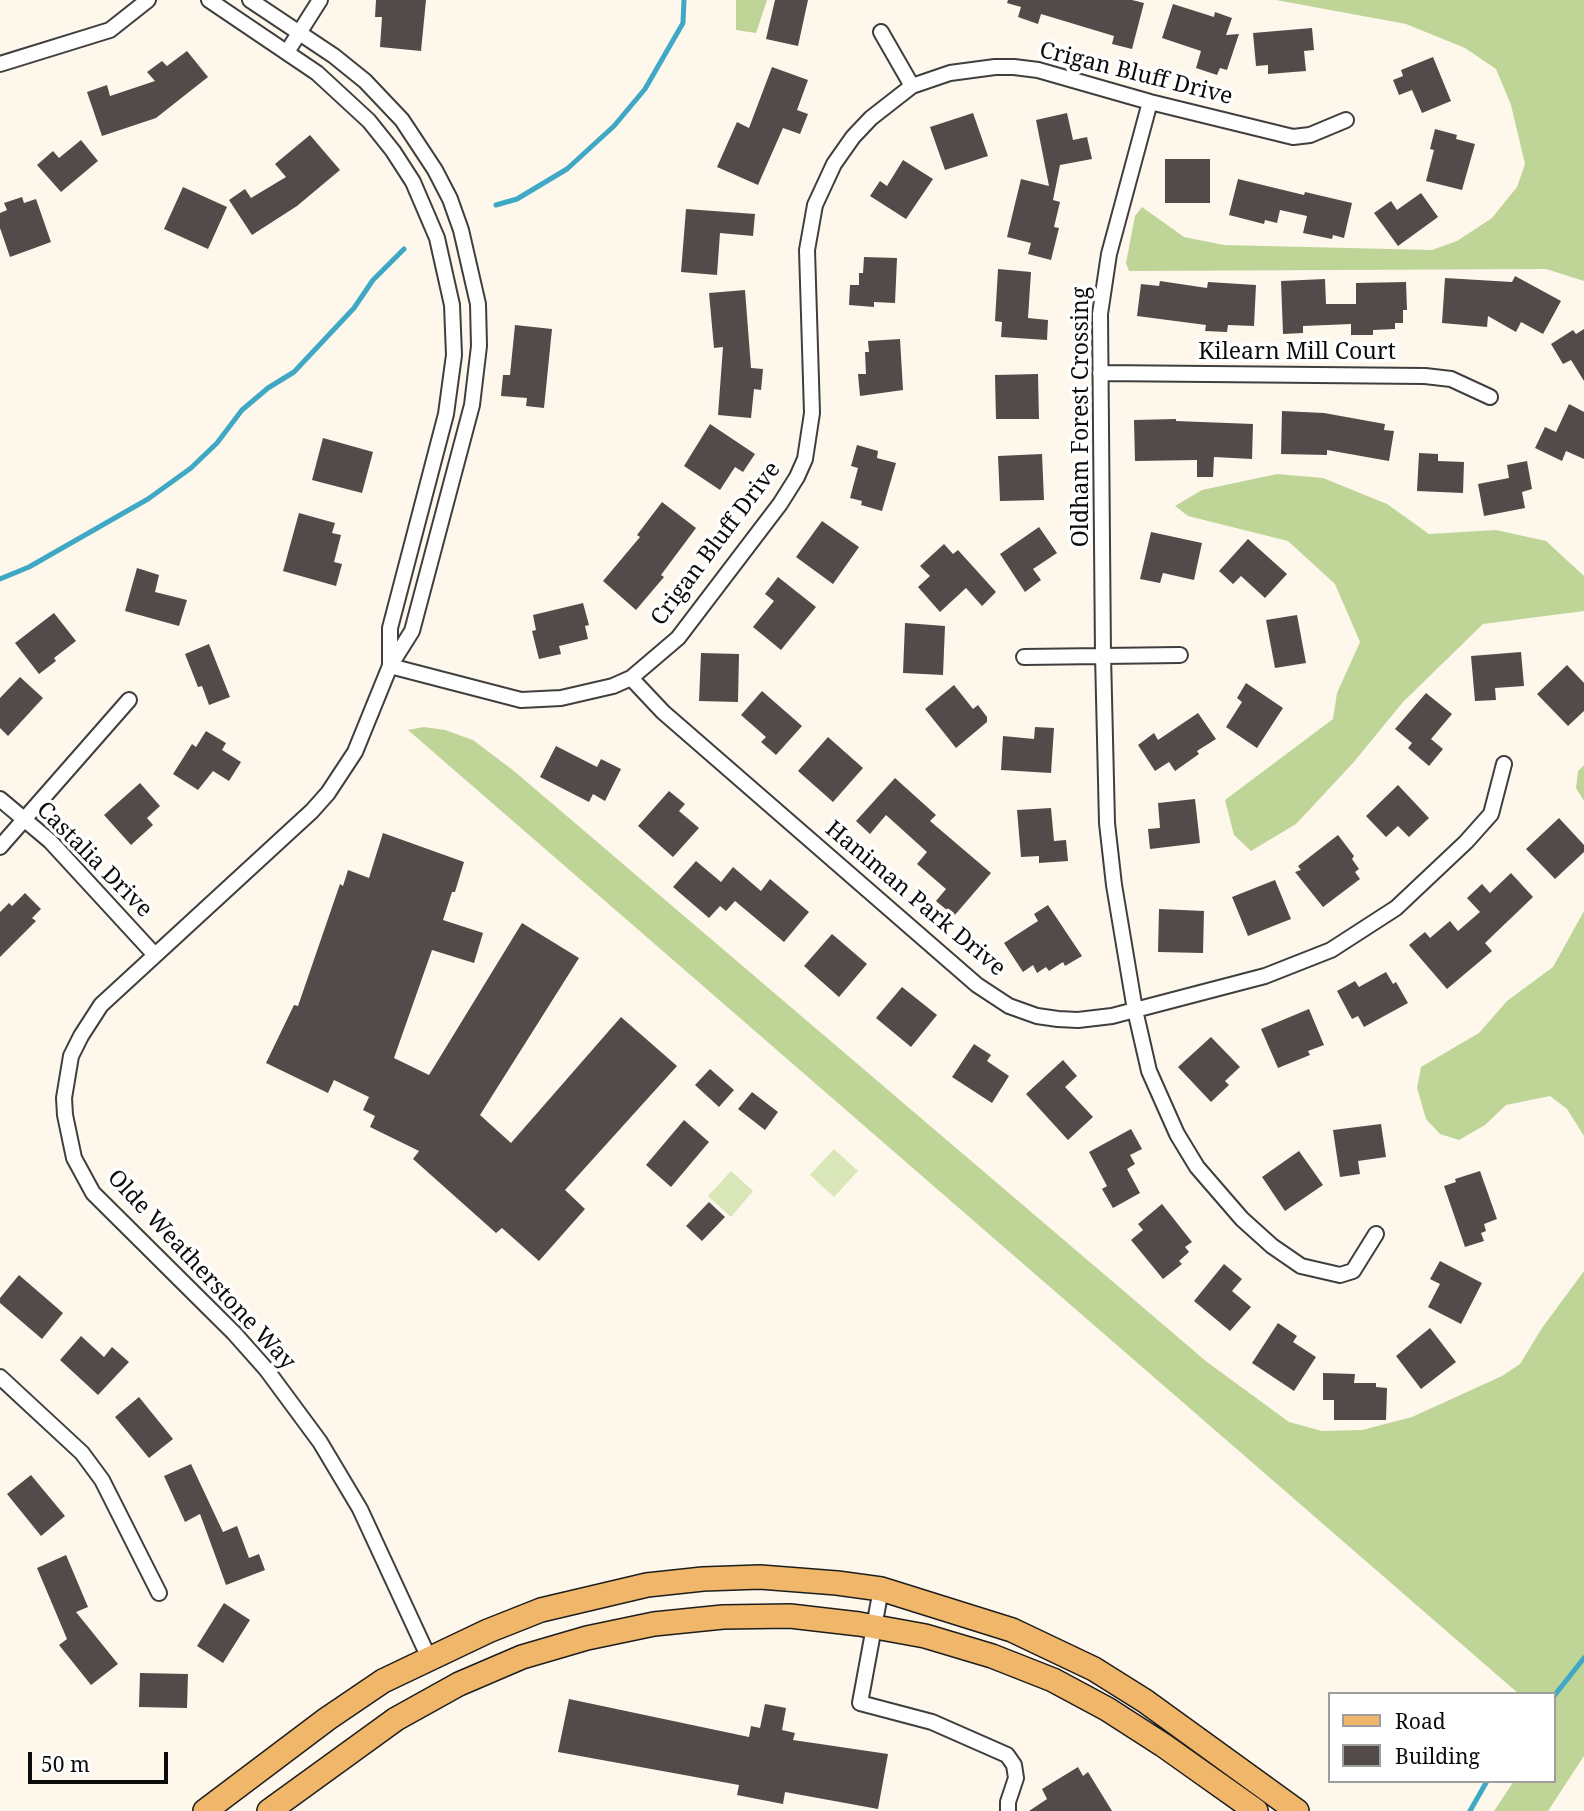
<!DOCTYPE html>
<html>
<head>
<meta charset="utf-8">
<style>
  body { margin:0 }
  #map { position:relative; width:1584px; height:1811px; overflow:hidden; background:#fef7eb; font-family:"Noto Serif",serif }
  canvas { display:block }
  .legend { position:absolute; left:1328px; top:1692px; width:228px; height:91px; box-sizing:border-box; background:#fff; border:2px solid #9e9e9e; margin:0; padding:9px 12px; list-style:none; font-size:21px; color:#0c0c0c }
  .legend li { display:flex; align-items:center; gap:14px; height:35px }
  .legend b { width:35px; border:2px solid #9e9e9e }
  .scale { position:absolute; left:28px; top:1752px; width:140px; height:32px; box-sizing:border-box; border:4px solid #0c0c0c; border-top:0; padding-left:9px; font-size:21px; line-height:24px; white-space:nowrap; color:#0c0c0c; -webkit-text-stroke:5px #fff; paint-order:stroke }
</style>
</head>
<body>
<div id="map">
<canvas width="1584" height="1811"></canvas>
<ul class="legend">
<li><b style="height:9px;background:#f0b669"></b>Road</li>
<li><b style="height:19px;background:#534b49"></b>Building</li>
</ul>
<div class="scale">50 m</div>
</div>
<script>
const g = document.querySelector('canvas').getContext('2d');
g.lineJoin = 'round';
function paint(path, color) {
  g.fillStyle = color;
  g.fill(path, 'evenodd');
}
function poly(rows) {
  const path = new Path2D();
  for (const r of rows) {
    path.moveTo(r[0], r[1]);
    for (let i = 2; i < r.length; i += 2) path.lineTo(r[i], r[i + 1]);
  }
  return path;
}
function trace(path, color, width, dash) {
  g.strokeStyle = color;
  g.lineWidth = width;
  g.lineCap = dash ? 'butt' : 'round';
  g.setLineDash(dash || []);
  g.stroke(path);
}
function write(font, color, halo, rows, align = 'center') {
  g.font = font + ' "Noto Serif",serif';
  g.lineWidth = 7;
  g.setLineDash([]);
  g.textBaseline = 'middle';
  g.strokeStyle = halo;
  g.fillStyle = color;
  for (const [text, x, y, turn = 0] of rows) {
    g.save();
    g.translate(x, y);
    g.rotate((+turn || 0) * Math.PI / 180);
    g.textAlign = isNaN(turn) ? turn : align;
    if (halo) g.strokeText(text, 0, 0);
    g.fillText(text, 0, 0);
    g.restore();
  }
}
const green = poly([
  [834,1149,858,1171,834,1197,810,1175],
  [731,1171,753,1191,731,1217,708,1196]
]);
const forest = poly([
  [736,0,767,0,756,33,736,30],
  [1276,0,1584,0,1584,281,1546,269,1129,271,1126,263,1135,216,1142,207,1184,237,1224,245,1432,250,1457,241,1492,218,1517,187,1525,164,1511,105,1496,69,1465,48,1406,24],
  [1277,474,1323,478,1387,504,1429,534,1496,530,1546,541,1584,576,1584,611,1483,624,1403,702,1353,763,1296,824,1251,851,1234,835,1225,800,1333,719,1337,693,1360,642,1335,584,1288,541,1188,516,1175,506,1202,490],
  [424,727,445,730,473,740,514,771,1207,1362,1289,1422,1322,1431,1362,1430,1412,1417,1502,1376,1520,1364,1542,1328,1584,1271,1584,1756,1548,1811,1494,1811,1514,1781,1554,1781,1554,1694,1519,1694,408,730],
  [1584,765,1584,801,1576,788,1578,771],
  [1584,911,1584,1136,1567,1109,1550,1096,1506,1105,1485,1125,1459,1140,1440,1134,1426,1119,1417,1088,1421,1067,1479,1033,1507,1001,1553,967]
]);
const stream = poly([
  [496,205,517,199,567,169,614,126,645,89,683,23,684,0],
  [0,579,29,567,148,499,191,468,217,443,242,410,268,388,294,372,354,308,373,280,404,249],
  [1554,1696,1584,1658],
  [1470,1811,1487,1781]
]);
const building = poly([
  [376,0,426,0,421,51,380,47,382,17,375,17],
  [775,0,808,0,798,46,766,39],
  [1008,0,1132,0,1144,3,1132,49,1112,44,1114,36,1041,14,1038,24,1018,17,1021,7,1007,3],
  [1173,4,1214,17,1215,12,1232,18,1226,35,1239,34,1227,70,1220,68,1217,75,1196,68,1201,51,1162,38],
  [1312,28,1314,50,1304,51,1306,71,1268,74,1268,65,1256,66,1253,33],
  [187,51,208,77,156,118,102,136,87,92,107,85,110,96,155,81,147,72,162,61,167,66],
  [1433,57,1451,101,1422,113,1412,90,1399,95,1393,80,1403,76,1401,70],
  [772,67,808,80,797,110,808,114,800,134,783,128,758,185,717,167,737,122,749,128],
  [973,113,988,156,945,170,930,127],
  [1067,113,1073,140,1087,137,1092,159,1060,165,1053,200,1060,202,1054,227,1059,228,1051,260,1028,254,1031,243,1007,237,1021,179,1049,186,1036,120],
  [1435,129,1457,135,1456,139,1475,144,1462,190,1426,181,1434,150,1430,149],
  [310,135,340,170,297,206,252,235,229,200,245,189,251,198,286,177,275,164],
  [81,140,98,161,61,192,37,165,53,151,59,158],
  [1165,159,1210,159,1210,203,1165,203],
  [903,160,933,179,906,219,870,196,880,181,887,186],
  [1238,179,1304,195,1305,192,1352,203,1344,238,1333,235,1332,239,1303,233,1307,216,1280,210,1277,223,1265,220,1264,224,1229,215],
  [183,187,227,207,208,249,164,229],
  [1421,193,1438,217,1398,246,1374,213,1391,201,1397,210],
  [22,197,24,203,36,199,51,242,10,257,0,228,0,213,7,210,4,203],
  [686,209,755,214,753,236,720,233,717,275,681,272],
  [864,257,897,258,895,303,874,302,874,307,849,305,850,285,859,285,859,273,863,273],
  [998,269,1031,272,1028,318,1048,320,1047,340,1001,337,1002,322,995,321],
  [1515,276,1561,301,1543,334,1521,322,1516,332,1488,316,1487,327,1442,323,1445,278,1512,282],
  [1325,279,1326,304,1356,304,1356,283,1406,282,1407,310,1403,310,1403,323,1395,323,1395,329,1373,330,1373,335,1351,335,1351,324,1303,326,1303,333,1283,334,1281,281],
  [1160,281,1207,288,1208,282,1256,285,1254,326,1228,325,1227,332,1205,331,1206,325,1137,316,1141,284,1159,286],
  [745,290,751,368,763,369,761,390,754,389,751,418,718,415,723,347,714,348,709,293],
  [515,325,552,329,544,408,526,406,527,398,501,396,503,375,510,375],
  [1584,329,1584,381,1571,360,1563,364,1551,344,1573,330,1576,334],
  [900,339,903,390,860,396,858,374,866,374,865,352,869,352,868,341],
  [1038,374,1039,419,996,419,995,375],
  [1569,404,1584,412,1584,459,1566,451,1562,461,1535,448,1545,427,1556,432],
  [1282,411,1324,413,1385,424,1384,430,1394,431,1389,461,1327,450,1327,455,1281,454],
  [1176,419,1176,421,1253,424,1252,459,1214,457,1213,477,1197,477,1197,460,1135,461,1134,420],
  [710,424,755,454,743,472,735,467,720,490,684,466],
  [323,438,373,452,362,493,312,480],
  [857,445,878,451,877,458,896,463,882,511,861,505,862,501,850,498,858,468,851,466],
  [1419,453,1438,454,1438,461,1464,462,1463,493,1417,491],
  [1042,454,1044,500,1000,501,998,456],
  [1527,461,1532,489,1522,492,1525,508,1484,516,1478,484,1509,478,1507,465],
  [662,502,696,528,661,575,664,577,636,610,603,581,640,537,637,535],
  [299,513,335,523,332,533,341,535,334,562,342,564,336,586,283,571],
  [822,521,859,547,833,584,796,557],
  [1039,527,1057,553,1033,569,1041,580,1025,592,1000,554],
  [1151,532,1202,543,1194,580,1163,573,1160,583,1140,579],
  [1248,539,1287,574,1265,598,1241,576,1233,584,1219,571],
  [944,544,953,554,958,550,996,592,982,606,966,588,940,612,918,587,930,576,920,566],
  [137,568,159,575,155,592,187,600,179,626,125,611],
  [778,577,816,607,781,650,753,627,774,601,765,594],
  [583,603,589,625,585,626,588,639,559,646,561,654,539,659,532,631,536,630,533,615],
  [54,613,76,641,54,658,56,661,39,674,15,643],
  [1297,615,1306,663,1275,668,1266,620],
  [905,623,945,626,943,675,903,673],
  [209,644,230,697,209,705,202,686,198,687,185,654],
  [1521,652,1524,686,1495,688,1496,700,1475,701,1471,656],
  [701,653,739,654,738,702,699,701],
  [1567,665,1584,683,1584,711,1568,726,1537,694],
  [20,677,43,698,8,736,0,728,0,698],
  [1246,683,1283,708,1257,748,1226,727,1242,702,1237,698],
  [954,685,973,709,978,705,987,717,987,722,956,748,925,709],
  [762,691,802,726,776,755,761,742,766,737,741,715],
  [1426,693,1452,714,1431,739,1443,749,1429,766,1408,748,1412,743,1395,729],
  [1198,713,1216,739,1197,751,1199,754,1175,771,1169,762,1155,771,1138,745,1154,733,1158,740],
  [1035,727,1054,728,1051,773,1001,770,1003,736,1034,739],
  [206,731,226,743,222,750,241,762,229,781,213,771,198,790,173,774,192,744,196,747],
  [828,737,863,768,833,802,798,771],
  [556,746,597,767,601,759,621,769,605,801,593,794,589,802,540,777],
  [895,778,936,815,930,821,991,873,954,916,936,901,946,889,917,864,927,852,886,815,870,834,856,821],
  [140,783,160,806,147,818,153,825,131,845,104,815],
  [1398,785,1429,818,1409,837,1398,826,1386,837,1366,816],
  [669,791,685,804,679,811,699,828,673,857,638,826],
  [1195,799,1200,843,1150,849,1148,829,1160,828,1158,803],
  [1051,808,1054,841,1066,840,1068,861,1039,863,1039,856,1021,857,1017,810],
  [1559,818,1584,845,1584,852,1555,879,1526,849],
  [383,833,464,862,455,892,452,892,443,920,483,933,474,963,432,950,394,1058,429,1075,522,923,579,958,480,1115,511,1143,621,1017,677,1066,565,1190,585,1209,539,1261,502,1228,496,1233,413,1159,419,1151,370,1127,375,1116,363,1110,369,1097,334,1080,328,1093,266,1063,294,1005,298,1006,340,884,343,886,348,870,369,878],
  [1338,835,1354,856,1352,859,1359,869,1355,872,1360,879,1323,907,1295,872,1301,870,1298,866],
  [696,861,721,882,733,867,761,891,770,879,809,912,784,942,735,901,726,911,720,906,709,918,673,887],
  [1511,873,1533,897,1485,943,1492,951,1447,989,1409,945,1425,932,1430,938,1450,921,1458,931,1480,912,1467,898,1482,884,1490,893],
  [1275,880,1291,919,1248,936,1232,897],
  [25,893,41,909,32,918,36,921,0,957,0,912,9,903,12,906],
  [1048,905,1082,956,1065,966,1063,962,1049,971,1046,967,1037,973,1033,965,1023,972,1004,943,1038,921,1034,914],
  [1159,909,1204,911,1203,953,1158,952],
  [832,934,867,964,839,997,804,966],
  [1386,972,1393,984,1396,982,1408,1003,1364,1027,1358,1016,1352,1019,1337,991,1355,981,1359,987],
  [902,987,937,1015,911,1047,876,1018],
  [1309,1009,1324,1045,1308,1051,1310,1055,1278,1068,1261,1029],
  [1211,1037,1240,1067,1225,1081,1229,1085,1211,1102,1178,1067],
  [974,1044,991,1055,987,1061,1009,1076,992,1103,952,1077],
  [1063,1060,1077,1076,1065,1087,1093,1117,1068,1140,1026,1094],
  [710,1069,734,1090,719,1107,695,1085],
  [752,1092,778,1112,765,1130,738,1109],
  [684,1120,709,1142,671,1187,646,1165],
  [1381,1124,1386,1157,1358,1161,1360,1174,1340,1177,1333,1130],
  [1131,1129,1142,1149,1130,1155,1135,1164,1127,1169,1140,1193,1113,1208,1102,1189,1107,1186,1089,1152],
  [1299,1151,1323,1185,1285,1211,1262,1177],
  [1480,1171,1497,1219,1484,1224,1486,1231,1481,1233,1484,1241,1465,1247,1444,1186,1456,1182,1455,1179],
  [709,1202,725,1217,702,1241,686,1226],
  [1162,1204,1192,1242,1185,1247,1189,1252,1179,1261,1182,1264,1163,1279,1131,1240,1143,1230,1138,1224],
  [1440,1261,1482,1283,1461,1324,1428,1307,1440,1284,1430,1279],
  [1224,1264,1242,1279,1232,1291,1251,1307,1230,1331,1194,1301],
  [19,1275,63,1313,42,1339,0,1303,0,1298],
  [1278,1323,1297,1336,1293,1342,1316,1357,1294,1391,1252,1363],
  [1430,1328,1456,1362,1421,1389,1396,1356],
  [81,1336,104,1357,112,1347,129,1362,98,1395,60,1360],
  [1323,1373,1355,1374,1354,1383,1376,1383,1376,1387,1387,1388,1386,1420,1334,1420,1334,1400,1323,1400],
  [139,1397,173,1439,149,1458,115,1417],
  [191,1464,223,1532,237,1526,249,1558,259,1554,265,1570,226,1585,200,1514,185,1522,164,1476],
  [31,1475,65,1516,41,1536,7,1494],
  [66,1555,88,1607,76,1612,118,1664,91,1685,59,1645,67,1639,37,1568],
  [224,1603,250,1620,223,1663,197,1646],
  [140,1673,188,1674,187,1708,139,1707],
  [569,1699,749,1737,751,1726,760,1728,765,1704,786,1708,782,1730,795,1733,793,1740,888,1754,878,1809,785,1792,783,1804,737,1795,739,1785,558,1752],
  [1078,1767,1083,1776,1088,1772,1112,1811,1029,1811,1047,1799,1042,1789]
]);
const street = poly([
  [209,0,317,73,369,121,393,151,413,182,437,238,452,305,454,355,446,414,390,628,390,664],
  [250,0,334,56,365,81,402,120,435,170,450,199,461,230,478,304,479,346,472,405,412,631,390,666,355,752,328,793,312,811,101,1005,81,1036,71,1056,64,1098,65,1115,74,1158,93,1193,234,1333,266,1369,320,1442,360,1509,429,1658],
  [881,32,912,86],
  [287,52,320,0],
  [0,64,110,30,148,0],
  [1150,102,1109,254,1100,314,1103,655,1107,823,1114,885,1135,1010,1149,1071,1177,1134,1197,1167,1242,1219,1272,1246,1301,1266,1340,1275,1353,1271,1376,1234],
  [1100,373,1425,376,1451,379,1490,397],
  [1024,657,1180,655],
  [390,666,521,700,561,698,613,686,631,678,678,638,780,504,797,477,805,459,812,413,807,250,815,205,834,164,853,137,871,118,912,86,950,73,995,67,1014,67,1038,70,1150,102,1293,137,1310,135,1346,120],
  [631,678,663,712,977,985,1009,1006,1037,1016,1058,1019,1078,1020,1112,1016,1265,976,1331,950,1396,908,1466,842,1491,814,1504,764],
  [0,799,50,841,154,954],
  [0,847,129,700],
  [0,1377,82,1453,102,1480,159,1593],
  [881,1589,860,1703,932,1722,1007,1755,1014,1765,1016,1778,1008,1802,1008,1811]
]);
const primary = poly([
  [205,1811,327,1719,383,1681,488,1631,541,1610,647,1585,703,1579,760,1577,837,1583,881,1589,1012,1630,1094,1669,1145,1701,1297,1811],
  [269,1811,396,1719,459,1684,522,1657,587,1638,654,1624,723,1617,790,1616,859,1624,925,1636,992,1656,1053,1680,1107,1709,1163,1745,1256,1811]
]);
const streetNames = [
  ["Crigan Bluff Drive",1136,74,14],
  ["Kilearn Mill Court",1297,352],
  ["Oldham Forest Crossing",1081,417,-90],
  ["Crigan Bluff Drive",716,544,-53],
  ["Castalia Drive",94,860,45],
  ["Haniman Park Drive",915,899,40],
  ["Olde Weatherstone Way",201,1270,47]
];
paint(green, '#d8e6b8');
paint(forest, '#bfd598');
trace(stream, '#3fa8c4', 5);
paint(building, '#534b49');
trace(street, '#3f3f3f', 18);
trace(primary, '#1d1d1d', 26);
trace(street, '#fff', 14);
trace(primary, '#f0b669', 23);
write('23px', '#0c0c0c', '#fff', streetNames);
</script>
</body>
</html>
